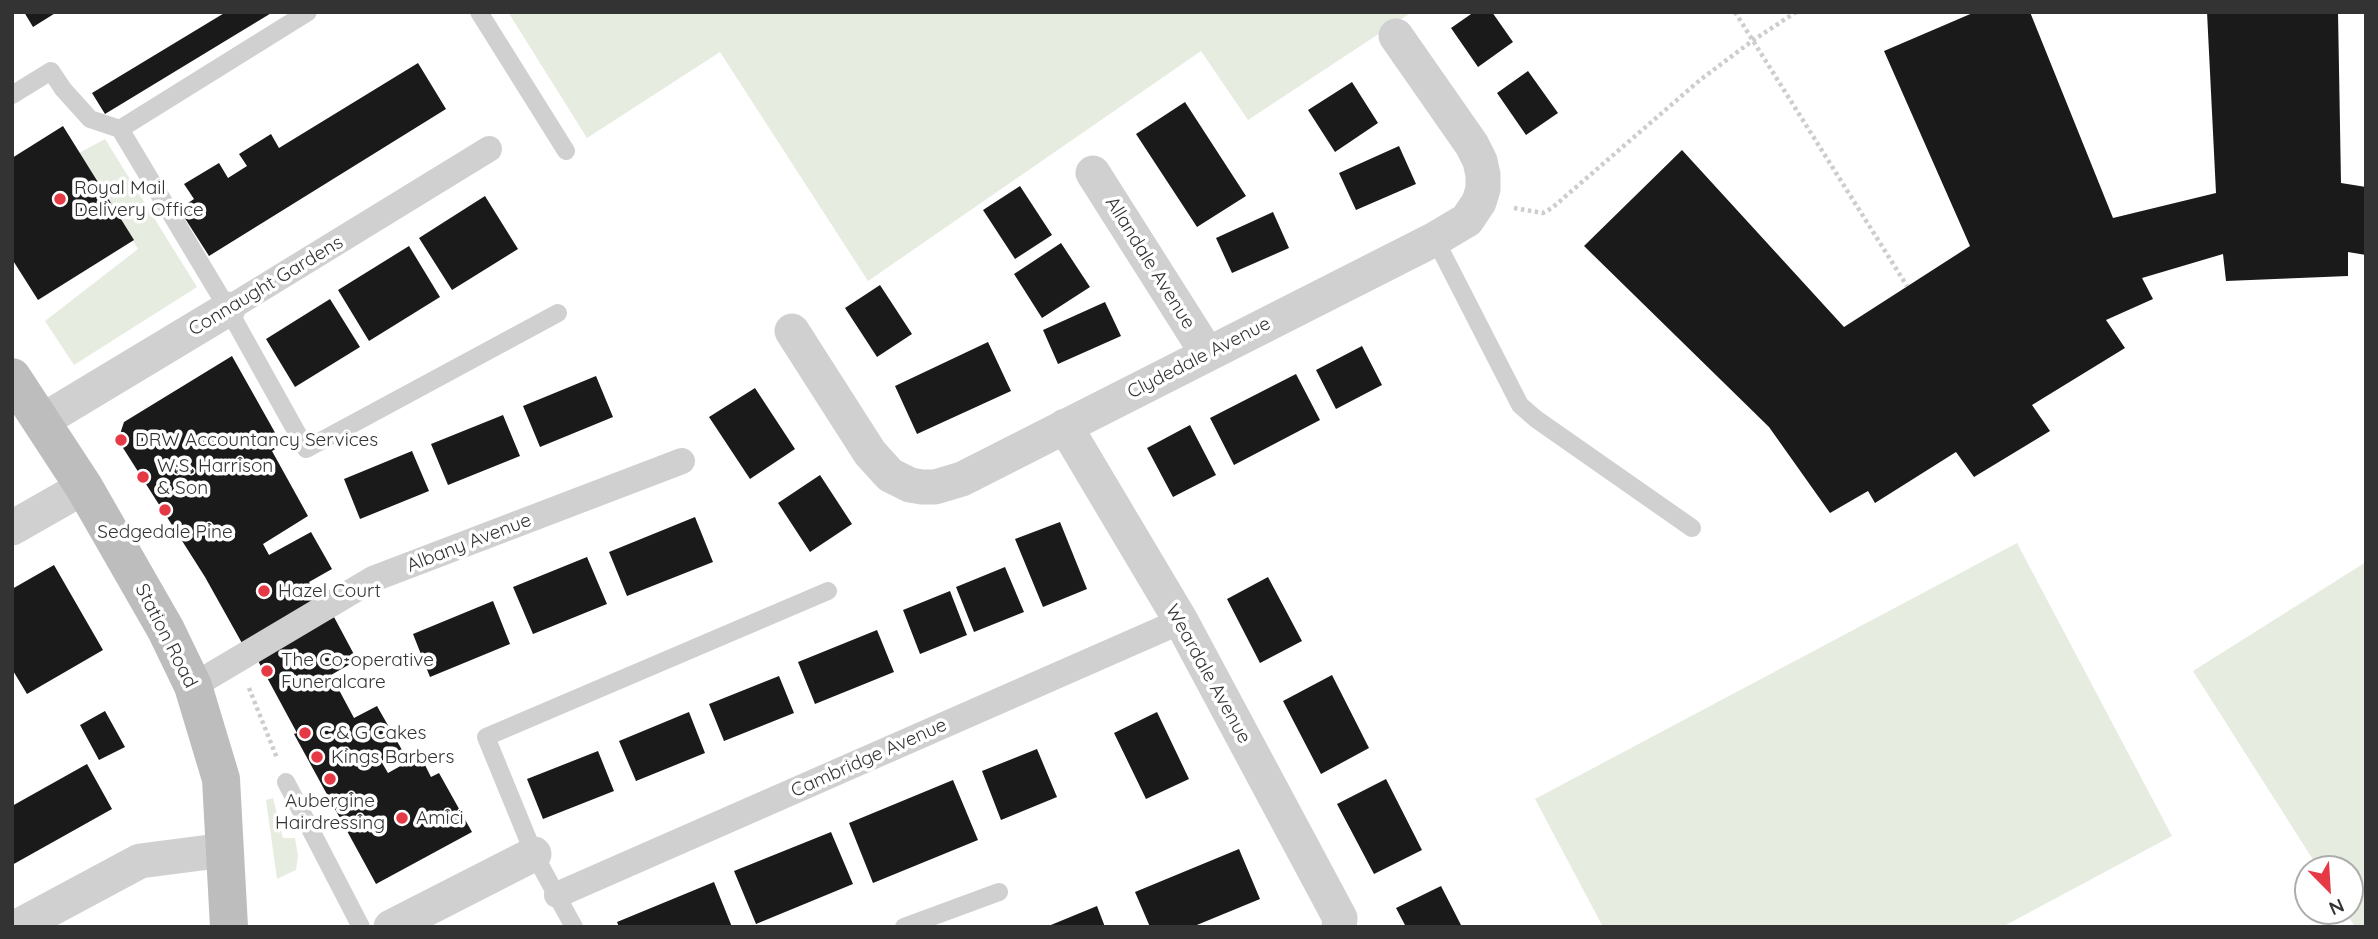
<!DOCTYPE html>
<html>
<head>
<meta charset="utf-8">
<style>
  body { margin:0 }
  #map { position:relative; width:2378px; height:939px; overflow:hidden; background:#fff; font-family:Quicksand,sans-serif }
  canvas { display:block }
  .frame { position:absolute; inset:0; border:14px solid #333; pointer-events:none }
  .north { position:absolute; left:2294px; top:855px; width:70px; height:70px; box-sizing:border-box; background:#fff; border:2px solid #adadad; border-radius:50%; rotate:156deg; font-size:19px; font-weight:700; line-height:28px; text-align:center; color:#333 }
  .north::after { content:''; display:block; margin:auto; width:24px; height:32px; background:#e63946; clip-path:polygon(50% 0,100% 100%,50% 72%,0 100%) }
</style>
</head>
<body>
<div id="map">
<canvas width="2378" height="939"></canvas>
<div class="frame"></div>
<div class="north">N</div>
</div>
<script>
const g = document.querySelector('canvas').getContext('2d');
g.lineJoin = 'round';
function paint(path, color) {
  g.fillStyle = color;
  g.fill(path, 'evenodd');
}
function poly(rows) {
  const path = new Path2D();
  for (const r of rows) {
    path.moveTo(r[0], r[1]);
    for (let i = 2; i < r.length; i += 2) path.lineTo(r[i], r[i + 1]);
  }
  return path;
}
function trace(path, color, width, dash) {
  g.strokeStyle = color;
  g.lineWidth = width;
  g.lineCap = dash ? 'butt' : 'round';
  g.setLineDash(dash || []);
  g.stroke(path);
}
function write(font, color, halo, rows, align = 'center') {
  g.font = font + ' Quicksand,sans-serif';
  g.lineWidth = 7;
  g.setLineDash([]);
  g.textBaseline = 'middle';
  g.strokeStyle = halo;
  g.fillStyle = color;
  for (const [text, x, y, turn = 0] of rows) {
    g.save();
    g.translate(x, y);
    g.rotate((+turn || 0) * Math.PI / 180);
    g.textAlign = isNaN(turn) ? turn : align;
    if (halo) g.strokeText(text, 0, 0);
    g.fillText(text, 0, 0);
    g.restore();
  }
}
const green = poly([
  [508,12,1412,12,1248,120,1201,51,868,281,720,52,587,138],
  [105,139,197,287,74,365,45,321,138,249,79,153],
  [2017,543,2172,836,2002,927,1603,927,1535,799],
  [2366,562,2366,927,2355,927,2345,911,2350,911,2350,869,2319,869,2193,671],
  [273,798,283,838,295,838,298,856,296,870,277,879,266,800]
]);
const building = poly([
  [24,12,57,12,33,27],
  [226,12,273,12,105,114,92,93],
  [1474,12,1492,12,1513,42,1478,67,1451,28],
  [1975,12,2030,12,2113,218,2216,193,2207,12,2338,12,2341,183,2366,187,2366,255,2348,252,2348,276,2226,281,2223,254,2142,278,2153,299,2106,320,2125,348,2032,405,2050,431,1974,477,1956,452,1875,503,1868,491,1830,513,1769,427,1584,246,1682,150,1844,327,1970,246,1884,51],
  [418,63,446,109,209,256,179,209,194,199,184,184,219,163,228,178,247,166,239,154,271,134,279,148],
  [1528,71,1558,113,1526,135,1497,93],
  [1352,82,1378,123,1335,152,1308,110],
  [1185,102,1246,196,1197,227,1136,134],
  [63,126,134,240,38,300,12,259,12,158],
  [1399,146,1416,184,1356,210,1339,173],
  [1020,186,1052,235,1015,259,983,210],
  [485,196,518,249,452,290,419,238],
  [1273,212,1289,248,1232,273,1216,238],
  [1061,243,1090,287,1042,318,1014,274],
  [409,246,440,297,369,341,338,290],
  [880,285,912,334,877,357,845,308],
  [330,299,360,347,295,387,266,339],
  [1105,302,1121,336,1058,364,1043,330],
  [988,342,1011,391,917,434,895,386],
  [1362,346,1382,385,1336,409,1316,370],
  [232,356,282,445,272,451,308,516,263,544,269,555,311,532,332,569,309,582,320,601,243,645,205,577,118,440,124,422],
  [1296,374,1320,420,1234,465,1210,418],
  [596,376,613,417,540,447,523,406],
  [755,388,795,449,750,479,709,417],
  [503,415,520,456,448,485,431,444],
  [1190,425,1216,475,1173,497,1147,448],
  [412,451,429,491,360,519,344,479],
  [820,475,852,524,810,552,778,503],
  [695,517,713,562,627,596,609,552],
  [1060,522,1087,589,1043,607,1015,539],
  [587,557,607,604,533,634,513,587],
  [54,565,103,650,27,694,12,669,12,589],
  [1005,567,1024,612,974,632,956,587],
  [1268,577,1302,641,1260,663,1227,599],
  [950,591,967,635,920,654,903,610],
  [493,601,510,644,430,677,413,634],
  [334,617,357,660,331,675,354,718,377,706,402,750,381,761,388,773,420,755,431,777,439,773,472,832,376,884,294,734,297,733,257,659],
  [877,630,894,672,815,704,798,662],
  [1332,675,1369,748,1321,774,1283,701],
  [779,676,794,713,724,741,709,704],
  [105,711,125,747,99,760,80,725],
  [689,712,705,753,636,781,619,741],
  [1157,712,1189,779,1146,799,1114,733],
  [1037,749,1057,797,1001,820,982,771],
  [598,751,614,791,543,819,527,779],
  [87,764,112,809,12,865,12,806],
  [1386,779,1422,850,1374,874,1337,804],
  [953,780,978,840,873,883,849,823],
  [831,832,853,884,756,924,734,871],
  [1239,849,1260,899,1192,927,1150,927,1135,892],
  [714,882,732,927,619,927,617,922],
  [1441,886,1462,927,1406,927,1396,908],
  [1097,906,1105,927,1046,927]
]);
const path = poly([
  [1735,12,1907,286],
  [1514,208,1543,213,1552,208,1700,80,1752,41,1796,12],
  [249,688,277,758]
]);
const service = poly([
  [308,12,120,129,228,309,306,449,558,313],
  [479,12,566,151],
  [12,95,51,71,63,89,90,119,120,129],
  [1435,239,1520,405,1536,419,1692,528],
  [286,782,361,927],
  [574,927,534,854,486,737,828,591],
  [904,927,999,892]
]);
const pedestrian = poly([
  [228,309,489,149],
  [193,686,373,579,682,461],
  [557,895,1181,621]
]);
const minor = poly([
  [1093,173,1207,353],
  [792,331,870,453,890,475,910,485,922,487,935,487,962,479,1435,239,1467,220,1479,202,1483,189,1483,175,1480,161,1472,145,1396,36],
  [42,421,228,309],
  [1065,426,1181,621,1340,918,1339,927],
  [12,528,84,487],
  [17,927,140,861,225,850],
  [391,927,534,854]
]);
const secondary = poly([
  [12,377,84,487,166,630,193,686,221,779,229,927]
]);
const markers = [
  [60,199,7,"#e63946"],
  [121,440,7,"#e63946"],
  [143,477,7,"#e63946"],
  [165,510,7,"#e63946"],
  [264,591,7,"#e63946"],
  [267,671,7,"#e63946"],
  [305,733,7,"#e63946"],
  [317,757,7,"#e63946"],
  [330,779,7,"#e63946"],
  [402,818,7,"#e63946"]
];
const poiNames = [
  ["Royal Mail",74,188],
  ["Delivery Office",74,210],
  ["DRW Accountancy Services",135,440],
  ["W.S. Harrison",157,466],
  ["& Son",157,488],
  ["Sedgedale Pine",165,532,"center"],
  ["Hazel Court",278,591],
  ["The Co-operative",281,660],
  ["Funeralcare",281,682],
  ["C & G Cakes",319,733],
  ["Kings Barbers",331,757],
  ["Aubergine",330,801,"center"],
  ["Hairdressing",330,823,"center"],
  ["Amici",416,818]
];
const streetNames = [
  ["Allandale Avenue",1150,263,58],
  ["Connaught Gardens",266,286,-31],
  ["Clydedale Avenue",1199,358,-27],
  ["Albany Avenue",469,543,-21],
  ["Station Road",166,636,63],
  ["Weardale Avenue",1208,674,61],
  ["Cambridge Avenue",869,758,-24]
];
paint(green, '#e6ecdf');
paint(building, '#1a1a1a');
trace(path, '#cdcdcd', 4.5, [3.5, 3.5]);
trace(service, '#d0d0d0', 18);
trace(pedestrian, '#d0d0d0', 26);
trace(minor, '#d0d0d0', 35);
trace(secondary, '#bdbdbd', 38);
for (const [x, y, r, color] of markers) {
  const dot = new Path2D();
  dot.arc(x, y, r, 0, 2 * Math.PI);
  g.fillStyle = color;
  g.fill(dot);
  trace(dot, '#fff', 2.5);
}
write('19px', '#333', '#fff', poiNames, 'left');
write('19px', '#333', '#fff', streetNames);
</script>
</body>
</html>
